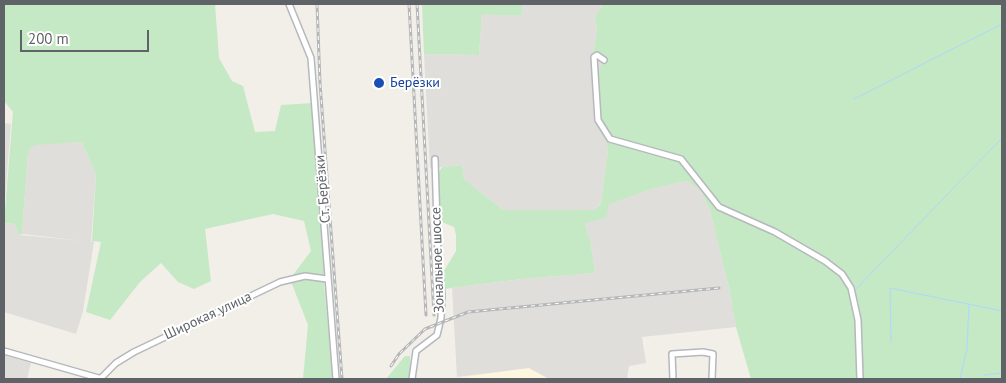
<!DOCTYPE html>
<html>
<head>
<meta charset="utf-8">
<style>
  body { margin:0 }
  #map { position:relative; width:1006px; height:383px; overflow:hidden; background:#f1efe8; font-family:"PT Sans",sans-serif }
  canvas { display:block }
  .frame { position:absolute; inset:0; border:5px solid #5f6368; pointer-events:none }
  .scale { position:absolute; left:20px; top:30px; width:129px; height:22px; box-sizing:border-box; border:2px solid #5f6368; border-top:0; padding-left:6px; font-size:15px; line-height:18px; white-space:nowrap; color:#5f6368; -webkit-text-stroke:4px #fff; paint-order:stroke }
</style>
</head>
<body>
<div id="map">
<canvas width="1006" height="383"></canvas>
<div class="frame"></div>
<div class="scale">200 m</div>
</div>
<script>
const g = document.querySelector('canvas').getContext('2d');
g.lineJoin = 'round';
function paint(path, color) {
  g.fillStyle = color;
  g.fill(path, 'evenodd');
}
function poly(rows) {
  const path = new Path2D();
  for (const r of rows) {
    path.moveTo(r[0], r[1]);
    for (let i = 2; i < r.length; i += 2) path.lineTo(r[i], r[i + 1]);
  }
  return path;
}
function trace(path, color, width, dash) {
  g.strokeStyle = color;
  g.lineWidth = width;
  g.lineCap = dash ? 'butt' : 'round';
  g.setLineDash(dash || []);
  g.stroke(path);
}
function write(font, color, halo, rows, align = 'center') {
  g.font = font + ' "PT Sans",sans-serif';
  g.lineWidth = 4;
  g.setLineDash([]);
  g.textBaseline = 'middle';
  g.strokeStyle = halo;
  g.fillStyle = color;
  for (const [text, x, y, turn = 0] of rows) {
    g.save();
    g.translate(x, y);
    g.rotate((+turn || 0) * Math.PI / 180);
    g.textAlign = isNaN(turn) ? turn : align;
    if (halo) g.strokeText(text, 0, 0);
    g.fillText(text, 0, 0);
    g.restore();
  }
}
const commercial = poly([
  [529,368,549,379,466,379,466,377]
]);
const industrial = poly([
  [523,4,604,4,595,16,597,31,593,53,606,60,602,125,608,149,601,202,594,210,503,210,464,179,462,165,430,168,424,54,479,55,482,13,521,16],
  [4,123,11,124,4,212],
  [82,142,96,176,91,241,94,242,83,311,76,334,4,312,4,223,15,224,19,235,84,241,22,234,28,152,34,144],
  [687,181,700,188,710,210,729,288,736,327,642,337,646,363,629,366,627,379,549,379,529,368,457,377,452,288,521,279,595,273,590,238,588,237,585,223,608,204,655,188],
  [4,355,31,363,27,379,4,379]
]);
const green = poly([
  [4,4,215,4,219,58,232,81,243,86,255,132,275,131,281,105,314,103,324,243,324,284,333,379,303,379,308,325,290,279,311,251,304,221,273,214,205,229,211,281,194,289,178,282,161,263,140,282,110,320,86,312,101,242,92,241,96,176,82,142,34,145,28,152,22,234,19,235,15,224,4,223,13,112,4,101],
  [422,4,523,4,521,16,482,14,479,55,424,54],
  [604,4,1002,4,1002,379,751,379,736,327,729,288,710,210,700,189,687,181,655,188,609,204,606,218,585,223,588,237,590,238,595,273,521,279,444,289,444,271,456,251,456,235,454,227,439,221,436,177,442,167,462,165,464,179,503,210,594,210,601,203,608,149,602,125,596,74,606,60,593,54,597,31,595,16],
  [405,356,410,356,410,379,386,379]
]);
const stream = poly([
  [854,99,1002,24],
  [856,289,1002,138],
  [891,342,890,288,1002,311],
  [984,375,1002,373],
  [960,379,967,349,969,304]
]);
const minor = poly([
  [289,4,311,58,336,379],
  [604,60,597,55,594,57,598,120,610,139,681,159,719,207,775,232,825,261,842,274,851,288,858,320,860,379],
  [4,351,102,379],
  [100,379,116,363,134,352,280,282,305,276,327,279],
  [412,379,416,351,437,335,441,318,442,295,438,258,435,159],
  [673,379,672,354,703,352,713,354,712,379]
]);
const rail = poly([
  [317,4,320,83,342,379],
  [409,4,426,315],
  [417,4,434,315],
  [391,366,399,354,425,329,468,312,719,288]
]);
const markers = [
  [379,83,6,"#1a4fb4"]
];
const transitNames = [
  ["Берёзки",390,83]
];
const streetNames = [
  ["Ст. Берёзки",323,189,-95],
  ["Зональное шоссе",438,260,-92],
  ["Широкая улица",208,316,-25]
];
paint(commercial, '#fef7e0');
paint(industrial, '#e0deda');
paint(green, '#c5e8c5');
trace(stream, '#aadaff', 1);
trace(minor, '#b5b8bc', 8);
trace(minor, '#fff', 5);
trace(rail, '#b6b7b8', 3);
trace(rail, '#fff', 1, [4]);
for (const [x, y, r, color] of markers) {
  const dot = new Path2D();
  dot.arc(x, y, r, 0, 2 * Math.PI);
  g.fillStyle = color;
  g.fill(dot);
  trace(dot, '#fff', 2);
}
write('14px', '#164399', '#fff', transitNames, 'left');
write('14px', '#5f6368', '#fff', streetNames);
</script>
</body>
</html>
